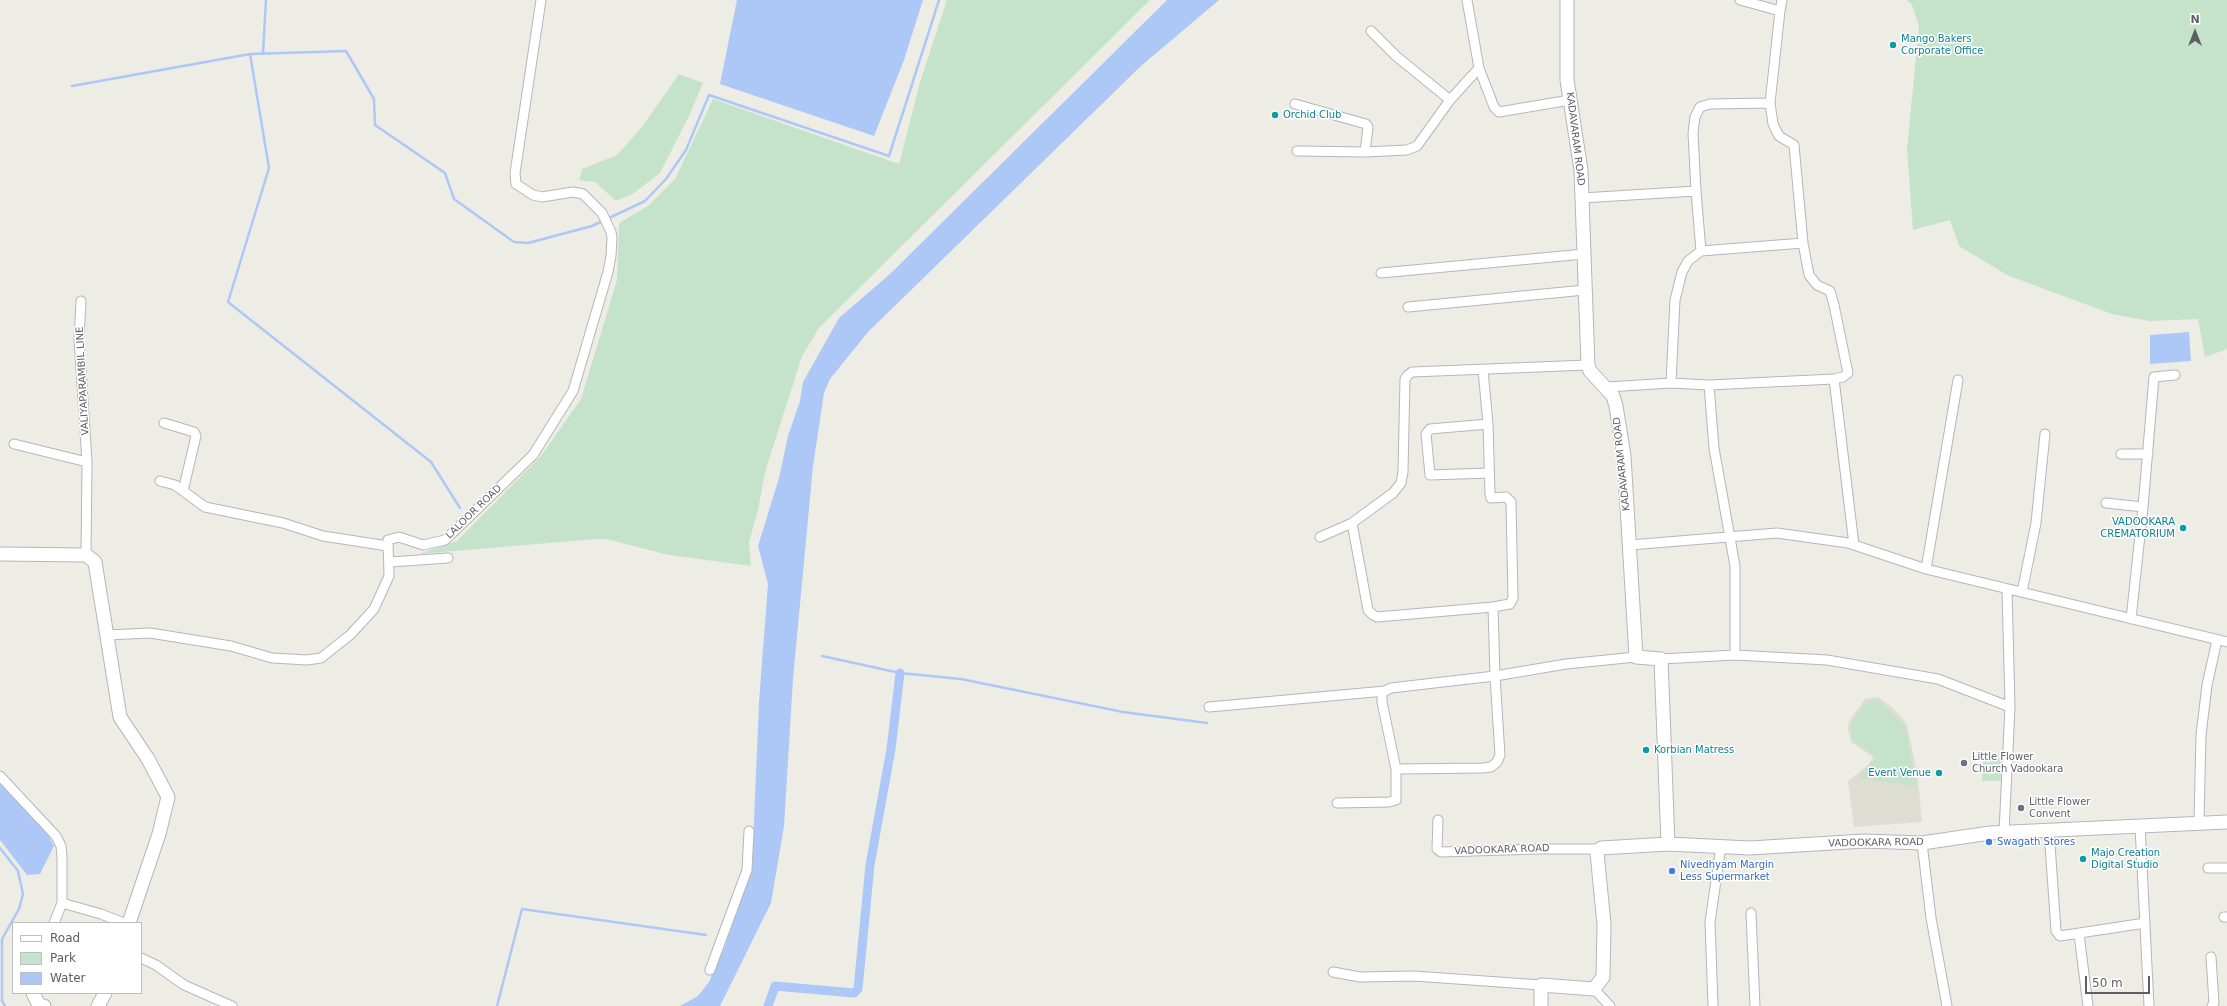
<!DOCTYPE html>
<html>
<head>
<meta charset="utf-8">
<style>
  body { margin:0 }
  #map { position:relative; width:2227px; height:1006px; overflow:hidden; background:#eeede5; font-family:"DejaVu Sans",sans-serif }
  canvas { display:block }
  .legend { position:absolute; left:12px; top:922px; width:130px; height:72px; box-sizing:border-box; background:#fff; border:1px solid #bebfc1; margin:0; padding:5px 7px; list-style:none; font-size:12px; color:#5d5f64 }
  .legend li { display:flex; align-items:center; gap:8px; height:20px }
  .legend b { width:20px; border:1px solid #bebfc1 }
  .north { position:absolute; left:2175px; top:12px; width:40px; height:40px; -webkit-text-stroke:3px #fff; paint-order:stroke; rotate:0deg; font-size:11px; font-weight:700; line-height:16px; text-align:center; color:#5d5f64 }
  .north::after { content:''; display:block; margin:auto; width:14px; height:18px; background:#5d5f64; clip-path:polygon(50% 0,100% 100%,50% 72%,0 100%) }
  .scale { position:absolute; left:2085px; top:976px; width:65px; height:18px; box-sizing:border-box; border:2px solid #5d5f64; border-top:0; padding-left:5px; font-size:12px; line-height:14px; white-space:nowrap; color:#5d5f64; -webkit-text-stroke:3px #fff; paint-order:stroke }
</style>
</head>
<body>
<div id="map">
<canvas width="2227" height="1006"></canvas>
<ul class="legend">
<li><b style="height:5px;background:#fff"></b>Road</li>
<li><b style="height:11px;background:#c5e2ca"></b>Park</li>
<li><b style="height:11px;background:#adc8f6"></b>Water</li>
</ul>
<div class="north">N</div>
<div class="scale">50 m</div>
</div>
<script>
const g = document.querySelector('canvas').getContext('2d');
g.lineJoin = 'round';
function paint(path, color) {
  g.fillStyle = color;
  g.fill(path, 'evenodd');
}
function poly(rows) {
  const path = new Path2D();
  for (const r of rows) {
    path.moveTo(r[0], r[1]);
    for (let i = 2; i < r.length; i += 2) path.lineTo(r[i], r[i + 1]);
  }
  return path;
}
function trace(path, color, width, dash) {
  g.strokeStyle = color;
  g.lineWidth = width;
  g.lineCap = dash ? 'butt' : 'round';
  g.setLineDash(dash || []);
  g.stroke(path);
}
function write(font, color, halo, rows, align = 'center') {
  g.font = font + ' "DejaVu Sans",sans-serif';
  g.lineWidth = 3;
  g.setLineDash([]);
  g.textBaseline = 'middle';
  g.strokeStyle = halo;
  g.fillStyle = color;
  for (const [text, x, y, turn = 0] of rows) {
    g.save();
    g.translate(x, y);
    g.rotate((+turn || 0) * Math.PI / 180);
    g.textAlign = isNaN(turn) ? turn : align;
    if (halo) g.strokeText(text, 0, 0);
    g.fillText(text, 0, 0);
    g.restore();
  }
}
const education = poly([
  [1878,697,1892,707,1907,724,1918,779,1922,822,1854,827,1848,781,1868,765,1873,757,1851,742,1848,729,1849,721,1865,699]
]);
const green = poly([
  [947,0,1150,0,819,328,802,356,765,472,758,510,749,542,751,566,669,555,606,539,595,539,419,554,457,541,541,456,581,399,617,280,619,223,648,206,675,179,713,99,899,164,920,82],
  [1907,0,2227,0,2227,349,2205,357,2198,319,2149,321,2112,314,2007,275,1959,246,1950,220,1913,230,1907,149,1919,26,1912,5],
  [679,74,703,83,689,116,660,173,634,193,616,201,595,182,579,180,582,169,617,155,642,127],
  [1878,700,1905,726,1916,786,1858,778,1876,757,1852,739,1851,724,1867,701],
  [1983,758,2002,758,2002,781,1982,781]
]);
const water = poly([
  [737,0,923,0,904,60,874,136,720,84],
  [1167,0,1219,0,1141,66,868,332,830,379,824,393,813,466,793,679,784,826,771,903,720,1006,680,1006,698,996,709,982,724,949,752,868,759,702,768,584,758,546,779,478,788,436,800,401,803,382,839,318,890,274],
  [2189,332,2191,361,2150,364,2150,335],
  [0,782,40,819,54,846,40,874,27,875,0,840]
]);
const stream = poly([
  [263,53,266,0],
  [250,54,269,168,228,302,431,462,460,508],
  [72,86,250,54,346,51,374,99,375,125,445,173,454,199,514,242,528,243,592,226,645,201,666,179,686,150,709,95,889,156,939,0],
  [822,656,900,673,961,679,1123,712,1207,723],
  [0,848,18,871,23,894,19,909,2,939,2,1001,5,1006],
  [497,1006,522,909,706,935]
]);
const canal = poly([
  [768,1006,775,986,854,993,858,989,870,865,891,749,900,673]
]);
const street = poly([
  [1740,0,1780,11,1770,103,1773,124,1779,136,1794,145,1803,243,1809,275,1817,285,1830,291,1834,305,1848,373,1843,377,1834,379],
  [1780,11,1782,0],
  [1371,31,1396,56,1450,100],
  [1479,68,1494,107,1499,112,1570,100],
  [1295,104,1366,124,1368,127,1365,152],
  [1297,151,1365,152,1407,150,1417,146,1450,100,1479,68,1467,0],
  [1696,191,1701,251],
  [1582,198,1696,191,1693,133,1695,117,1700,107,1710,104,1770,103],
  [1381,273,1584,254],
  [81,301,79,339,87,462],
  [1408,307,1585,290],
  [1671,383,1675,300,1682,272,1688,261,1701,251,1803,243],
  [1709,385,1834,379,1854,545],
  [1607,387,1671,383,1709,385,1714,448,1735,566,1735,655],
  [164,423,194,432,196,436,183,491],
  [1488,424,1430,429,1426,434,1430,475,1489,473],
  [14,444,87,462,86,555],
  [2121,454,2148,454],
  [160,481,175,485,205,507,283,523,323,536,388,546],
  [2106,503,2143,507],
  [1352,523,1368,610,1373,615,1377,617,1493,607],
  [1320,537,1352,523,1393,493,1401,483,1403,472,1405,379,1408,375,1412,372,1588,365],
  [1630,545,1777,533,1848,543,1926,569,2227,642],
  [390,562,448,558],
  [1926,569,1958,380],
  [2022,592,2036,523,2045,434],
  [2131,619,2143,507,2154,377,2175,375],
  [108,635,150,633,231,646,272,658,307,660,321,658,350,635,374,609,389,576,388,540,399,537,423,545,445,540,533,455,573,391,608,272,611,256,612,238,611,232,602,213,583,194,573,192,542,197,533,195,516,184,515,173,541,0],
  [1661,659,1735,655,1827,660,1938,679,2010,707,2007,589],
  [1209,707,1385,691],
  [1396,769,1483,768,1491,767,1497,762,1500,755,1495,676,1566,664,1636,657],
  [0,776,56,836,61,846,62,857,62,903],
  [1337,803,1389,802,1396,800,1396,769,1382,702,1382,694,1385,691,1391,688,1495,676,1493,607,1510,604,1513,598,1511,502,1506,497,1491,498,1490,494,1488,424,1483,370],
  [1438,820,1437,849,1441,852,1538,849,1598,849],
  [2199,822,2201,735,2207,685,2217,640],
  [2140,826,2149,1006],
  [2049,830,2056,931,2060,936,2145,923],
  [2004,832,2010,707],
  [1922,843,1931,918,1947,1006],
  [2208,868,2227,868],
  [1751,913,1755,1006],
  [2224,917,2227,917],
  [54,923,62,903,101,914,124,923],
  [2079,934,2088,1006],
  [2211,957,2214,1003,2212,1006],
  [141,958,156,965,184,985,232,1006],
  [710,970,747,870,749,831],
  [1333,972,1360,977,1414,976,1541,985],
  [1594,989,1610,1006],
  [1713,1006,1710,922,1721,846]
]);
const secondary = poly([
  [1567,0,1567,80,1581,170,1588,365,1590,371,1613,396,1616,406,1624,456,1636,657,1661,659,1668,844],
  [0,554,86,555,95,562,120,717,148,759,168,797,159,834,129,923],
  [33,993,39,1005,44,1006],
  [98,1006,105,993],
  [1541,1006,1541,985,1594,989,1603,977,1604,924,1597,853,1601,848,1668,844,1750,848,1864,841,1922,843,1990,833,2227,822]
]);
const markers = [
  [1893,45,4,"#0f9aa8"],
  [1275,115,4,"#0f9aa8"],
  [2183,528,4,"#0f9aa8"],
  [1646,750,4,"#0f9aa8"],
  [1964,763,4,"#6b7280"],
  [1939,773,4,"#0f9aa8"],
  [2021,808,4,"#6b7280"],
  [1989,842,4,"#3f7fe0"],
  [2083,859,4,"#0f9aa8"],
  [1672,871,4,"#3f7fe0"]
];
const cultureNames = [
  ["Mango Bakers",1901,39],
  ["Corporate Office",1901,51],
  ["Orchid Club",1283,115],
  ["VADOOKARA",2175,522,"right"],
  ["CREMATORIUM",2175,534,"right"],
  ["Korbian Matress",1654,750],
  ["Event Venue",1931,773,"right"],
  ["Majo Creation",2091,853],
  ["Digital Studio",2091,865]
];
const streetNames = [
  ["KADAVARAM ROAD",1575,139,83],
  ["VALIYAPARAMBIL LINE",83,381,-93],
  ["KADAVARAM ROAD",1622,464,-96],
  ["LALOOR ROAD",474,512,-44],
  ["VADOOKARA ROAD",1876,843,-1],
  ["VADOOKARA ROAD",1502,850,-2]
];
const worshipNames = [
  ["Little Flower",1972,757],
  ["Church Vadookara",1972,769],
  ["Little Flower",2029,802],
  ["Convent",2029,814]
];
const shopNames = [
  ["Swagath Stores",1997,842],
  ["Nivedhyam Margin",1680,865],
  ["Less Supermarket",1680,877]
];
paint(education, '#ddddd4');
paint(green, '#c5e2ca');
paint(water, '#adc8f6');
trace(stream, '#adc8f6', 2.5);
trace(canal, '#adc8f6', 9);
trace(street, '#b5b6bb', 11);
trace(secondary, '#b4b6bb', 15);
trace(street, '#fff', 9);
trace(secondary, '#fff', 13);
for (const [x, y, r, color] of markers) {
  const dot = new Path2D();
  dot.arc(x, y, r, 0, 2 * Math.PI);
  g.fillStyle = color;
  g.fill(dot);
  trace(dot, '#fff', 1.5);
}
write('10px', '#0d838f', '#fff', cultureNames, 'left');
write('10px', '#5d5f64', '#fff', streetNames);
write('10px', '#5b616d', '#fff', worshipNames, 'left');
write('10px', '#366cbe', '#fff', shopNames, 'left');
</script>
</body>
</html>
